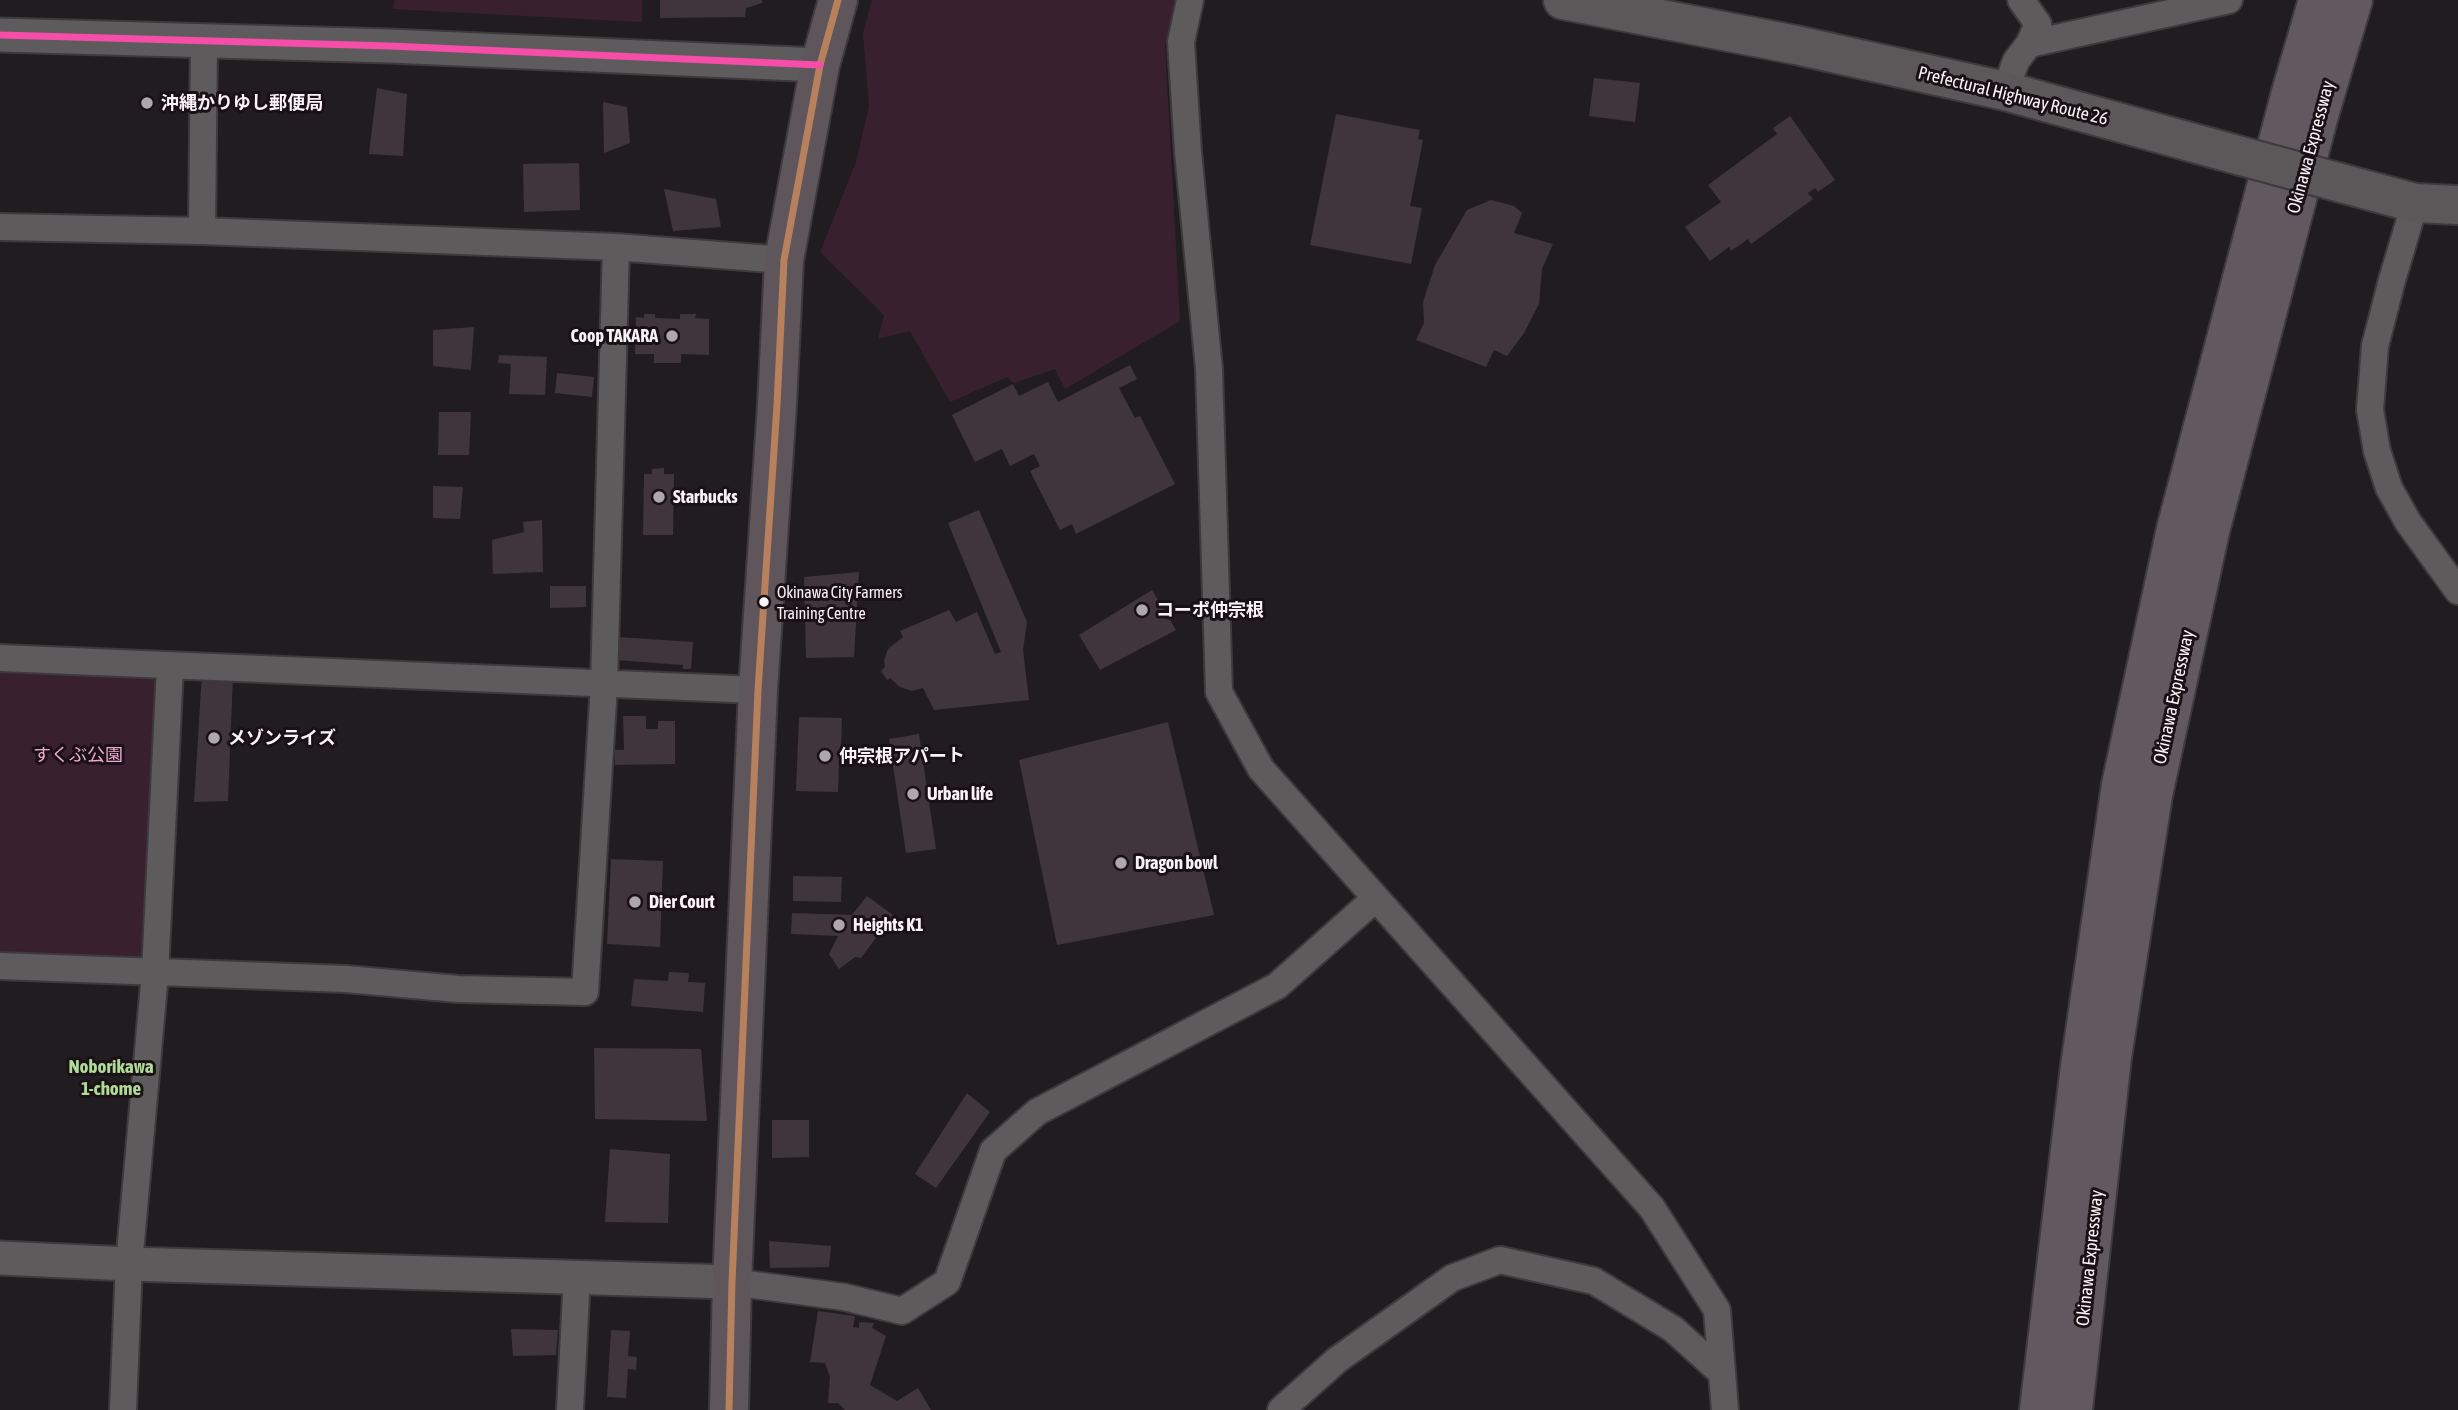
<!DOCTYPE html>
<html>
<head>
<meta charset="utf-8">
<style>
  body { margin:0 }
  canvas { display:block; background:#211c1f }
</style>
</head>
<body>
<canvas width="2458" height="1410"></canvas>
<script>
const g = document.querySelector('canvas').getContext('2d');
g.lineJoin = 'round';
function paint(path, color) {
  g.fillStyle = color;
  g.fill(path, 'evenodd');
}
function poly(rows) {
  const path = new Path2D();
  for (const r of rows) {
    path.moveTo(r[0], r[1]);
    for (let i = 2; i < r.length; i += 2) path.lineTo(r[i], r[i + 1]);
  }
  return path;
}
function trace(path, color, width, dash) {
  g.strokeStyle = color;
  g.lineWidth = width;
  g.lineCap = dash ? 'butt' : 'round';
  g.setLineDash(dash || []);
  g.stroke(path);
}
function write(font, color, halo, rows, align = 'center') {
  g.font = font + ' "Asap Condensed","Noto Sans JP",sans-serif';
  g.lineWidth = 6;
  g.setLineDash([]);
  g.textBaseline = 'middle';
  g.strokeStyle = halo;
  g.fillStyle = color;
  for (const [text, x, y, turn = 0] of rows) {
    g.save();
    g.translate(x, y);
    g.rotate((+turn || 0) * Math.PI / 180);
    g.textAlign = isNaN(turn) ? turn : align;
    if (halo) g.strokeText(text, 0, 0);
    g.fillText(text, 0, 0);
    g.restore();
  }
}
const green = poly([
  [394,0,642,0,642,22,393,9],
  [872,0,1175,0,1165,46,1180,321,1065,389,1055,369,1014,383,1007,377,950,402,910,331,878,339,884,315,820,252,856,162,869,106,863,33],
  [0,671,160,677,145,962,0,957]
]);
const building = poly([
  [660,0,762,0,762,3,746,8,745,17,660,18],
  [1594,78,1640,83,1635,122,1589,116],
  [377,88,407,94,403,156,369,154],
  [603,102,627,107,630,143,604,153],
  [1336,114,1420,130,1418,139,1423,140,1410,206,1422,208,1411,264,1310,245],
  [1790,116,1835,180,1818,192,1815,188,1808,193,1813,199,1751,244,1748,239,1731,251,1729,247,1710,261,1685,227,1721,202,1708,185,1777,134,1773,128],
  [579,163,580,210,524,212,523,164],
  [664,189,716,199,721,227,673,231],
  [1491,200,1514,206,1522,213,1514,233,1553,244,1542,269,1539,304,1524,333,1507,356,1494,350,1486,367,1416,340,1424,323,1423,302,1435,265,1467,210],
  [644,314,655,314,655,318,680,319,680,314,696,314,695,318,709,319,709,355,681,354,681,363,654,363,654,354,635,354,636,317,644,318],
  [474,327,471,370,433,366,433,330],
  [499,355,547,357,545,395,509,394,511,364,498,363],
  [1130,365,1137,379,1119,388,1135,418,1140,416,1175,484,1076,534,1072,524,1060,530,1030,471,1040,466,1034,454,1010,466,1002,449,975,462,952,415,1013,384,1019,396,1048,382,1058,402],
  [557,373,594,377,592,397,555,393],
  [439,412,471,412,469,455,438,455],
  [664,468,664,474,674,474,673,535,643,535,644,474,652,474,652,469],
  [433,486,463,487,460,519,433,518],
  [979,510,1027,622,1023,650,1029,700,934,710,923,688,912,691,900,687,890,678,887,680,881,671,885,667,884,660,888,649,903,637,900,631,949,610,956,622,977,612,995,654,1001,652,948,523],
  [542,520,543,572,493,574,492,540,524,532,523,522],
  [859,572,854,657,806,658,804,577],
  [550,586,586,586,586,607,550,608],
  [1152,590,1176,630,1100,670,1079,635],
  [617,637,693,642,691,669,683,669,683,665,616,660],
  [202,673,233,676,228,801,194,802],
  [623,716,646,716,646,729,658,729,658,721,675,721,675,764,615,765,615,750,624,750],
  [799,717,842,718,841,749,854,750,853,764,839,763,838,792,796,791],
  [1168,722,1214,915,1057,945,1019,760],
  [919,734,936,849,906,853,889,739],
  [611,859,663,861,660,947,607,944],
  [793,876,842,877,841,902,793,901],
  [867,896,893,915,861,958,855,957,839,969,829,954,838,936,791,934,792,913,852,915],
  [669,972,689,973,688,982,705,983,703,1012,631,1006,634,979,668,981],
  [594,1048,701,1049,707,1121,595,1119],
  [967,1093,990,1112,936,1188,915,1174],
  [772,1120,809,1120,809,1157,772,1158],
  [610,1149,670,1154,668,1223,605,1222],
  [769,1241,831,1246,829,1267,770,1268],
  [818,1311,855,1316,853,1327,859,1328,859,1322,874,1323,872,1328,886,1336,870,1385,897,1401,918,1388,931,1410,845,1410,838,1403,828,1403,830,1377,825,1363,810,1362],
  [511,1329,558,1330,556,1355,513,1356],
  [611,1330,630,1331,628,1356,637,1357,636,1370,628,1369,626,1398,607,1397]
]);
const minor = poly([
  [1190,0,1181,42,1188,152,1209,369,1219,692,1261,769,1652,1208,1717,1310,1725,1410],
  [2029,44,2229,0],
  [2005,91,2016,61,2029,44,2038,24,2021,0],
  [2415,203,2392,280,2375,346,2370,410,2377,451,2389,488,2408,522,2458,591],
  [0,227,202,231,616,247,784,260],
  [202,231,204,41],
  [0,658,758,690],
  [0,966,346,979,458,989,585,992,604,685,616,247],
  [732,1282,844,1297,902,1311,947,1282,993,1151,1037,1112,1277,986,1376,898],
  [123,1410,129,1264,155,973,170,667],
  [570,1410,577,1276],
  [1281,1410,1337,1360,1452,1278,1500,1260,1594,1281,1673,1329,1722,1373]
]);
const tertiary = poly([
  [0,35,390,46,820,65],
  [0,1258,129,1264,732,1282]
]);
const secondary = poly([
  [1563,0,1796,45,2005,91,2241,156],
  [2341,183,2415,203,2458,205]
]);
const trunk = poly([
  [729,1410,732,1282,758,690,777,405,784,260,820,65,838,0]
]);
const motorway = poly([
  [2039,1410,2080,1066,2121,785,2176,529,2290,96,2318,0],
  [2073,1410,2112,1057,2153,795,2210,531,2319,115,2353,0]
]);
const secondaryBridge = poly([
  [2241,156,2341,183]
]);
const bus1 = poly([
  [729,1410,732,1282,758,690,777,405,784,260,820,65,838,0]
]);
const bus2 = poly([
  [0,35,390,46,820,65]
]);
const markers = [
  [147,103,7,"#aea8ab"],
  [672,336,7,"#aea8ab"],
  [659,497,7,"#aea8ab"],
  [764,602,6,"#faf3f6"],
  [1142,610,7,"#aea8ab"],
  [214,738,7,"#aea8ab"],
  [825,756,7,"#aea8ab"],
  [913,794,7,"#aea8ab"],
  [1121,863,7,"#aea8ab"],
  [635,902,7,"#aea8ab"],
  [839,925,7,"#aea8ab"]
];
const busNames = [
  ["Okinawa City Farmers",777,593],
  ["Training Centre",777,614]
];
const streetNames = [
  ["Prefectural Highway Route 26",2013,96,14],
  ["Okinawa Expressway",2311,147,-75],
  ["Okinawa Expressway",2174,697,-78],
  ["Okinawa Expressway",2090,1258,-84]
];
const poiNames = [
  ["沖縄かりゆし郵便局",161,103],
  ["Coop TAKARA",658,336,"right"],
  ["Starbucks",673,497],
  ["コーポ仲宗根",1156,610],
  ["メゾンライズ",228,738],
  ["仲宗根アパート",839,756],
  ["Urban life",927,794],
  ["Dragon bowl",1135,863],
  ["Dier Court",649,902],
  ["Heights K1",853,925]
];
const parkNames = [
  ["すくぶ公園",78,755]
];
const neighbourhoodNames = [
  ["Noborikawa",111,1067],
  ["1-chome",111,1089]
];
paint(green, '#39202f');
paint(building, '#3f353b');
trace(minor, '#3d393c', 30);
trace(tertiary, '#3d393c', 37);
trace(secondary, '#3d393c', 42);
trace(trunk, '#3d393c', 42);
trace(motorway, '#3d393c', 42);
trace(minor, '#5e5b5d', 26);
trace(tertiary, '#5e5b5d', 33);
trace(secondary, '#5c585a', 38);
trace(trunk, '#5e565a', 38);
trace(motorway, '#62585f', 38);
trace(secondaryBridge, '#3d393c', 42, []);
trace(secondaryBridge, '#5c585a', 38);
trace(bus1, '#b6815c', 7);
trace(bus2, '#f54da8', 7);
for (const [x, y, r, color] of markers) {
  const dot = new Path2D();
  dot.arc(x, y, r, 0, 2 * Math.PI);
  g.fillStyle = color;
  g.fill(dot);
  trace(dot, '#1a1116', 2.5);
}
write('16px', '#faf3f6', '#1a1116', busNames, 'left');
write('18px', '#faf3f6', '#1a1116', streetNames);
write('bold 18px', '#faf3f6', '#1a1116', poiNames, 'left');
write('18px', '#efa7cf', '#1a1116', parkNames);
write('bold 19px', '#afda98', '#1a1116', neighbourhoodNames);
</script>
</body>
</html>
